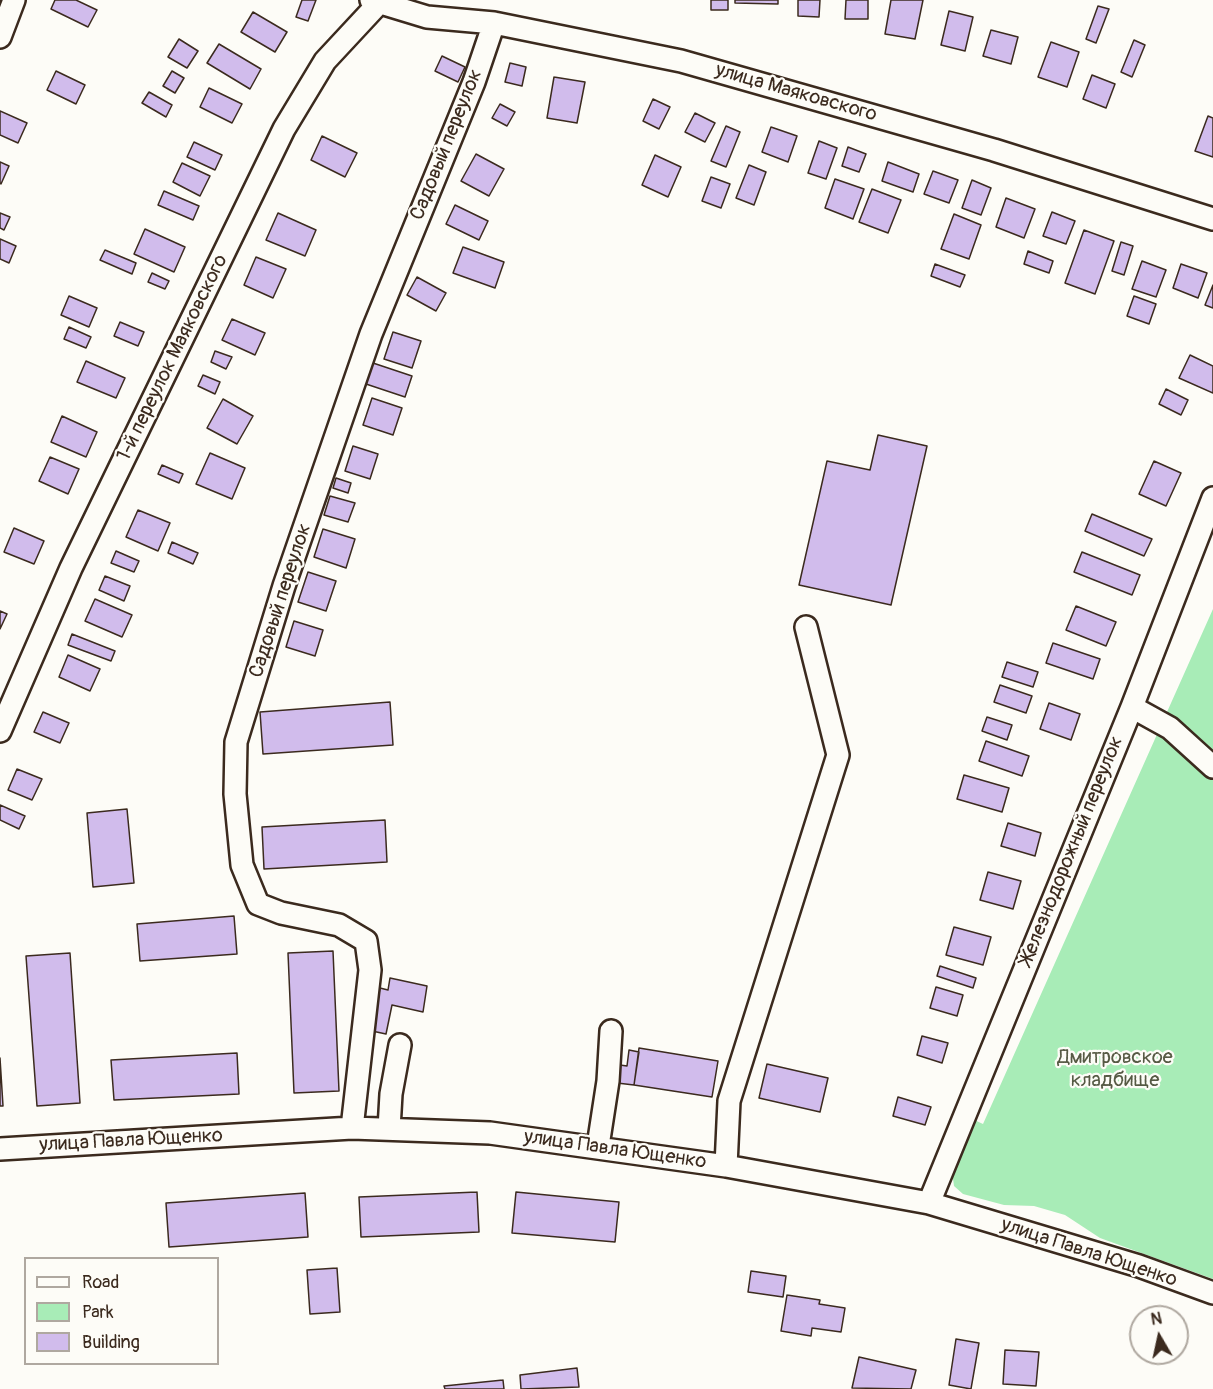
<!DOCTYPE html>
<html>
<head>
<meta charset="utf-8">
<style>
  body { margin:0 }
  #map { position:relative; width:1213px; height:1389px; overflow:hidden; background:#fdfcf7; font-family:Pangolin,sans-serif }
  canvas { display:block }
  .legend { position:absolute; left:24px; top:1257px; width:195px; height:108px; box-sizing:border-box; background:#fdfcf7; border:2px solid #afa8a0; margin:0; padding:8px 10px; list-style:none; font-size:18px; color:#3b2a1e }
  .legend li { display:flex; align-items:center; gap:12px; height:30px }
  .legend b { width:30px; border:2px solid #afa8a0 }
  .north { position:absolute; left:1129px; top:1305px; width:60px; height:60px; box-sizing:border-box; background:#fdfcf7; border:2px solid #afa8a0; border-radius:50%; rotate:351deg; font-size:16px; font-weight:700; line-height:24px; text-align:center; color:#3b2a1e }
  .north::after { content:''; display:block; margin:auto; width:21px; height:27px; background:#3b2a1e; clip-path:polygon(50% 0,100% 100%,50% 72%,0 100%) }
</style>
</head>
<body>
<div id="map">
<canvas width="1213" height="1389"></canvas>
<ul class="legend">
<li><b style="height:8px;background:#fdfcf7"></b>Road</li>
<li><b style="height:16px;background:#a8ecb7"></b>Park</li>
<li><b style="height:16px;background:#d1bcec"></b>Building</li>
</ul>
<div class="north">N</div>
</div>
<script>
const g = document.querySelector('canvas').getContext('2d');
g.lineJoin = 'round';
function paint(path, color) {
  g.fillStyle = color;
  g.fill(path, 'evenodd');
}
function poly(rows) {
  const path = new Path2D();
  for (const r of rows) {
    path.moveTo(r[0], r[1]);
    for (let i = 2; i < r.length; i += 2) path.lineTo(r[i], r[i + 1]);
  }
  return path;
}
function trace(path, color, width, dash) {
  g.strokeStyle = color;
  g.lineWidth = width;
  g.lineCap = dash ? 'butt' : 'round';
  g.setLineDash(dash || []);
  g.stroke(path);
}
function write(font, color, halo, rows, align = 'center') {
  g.font = font + ' Pangolin,sans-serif';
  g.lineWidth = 4.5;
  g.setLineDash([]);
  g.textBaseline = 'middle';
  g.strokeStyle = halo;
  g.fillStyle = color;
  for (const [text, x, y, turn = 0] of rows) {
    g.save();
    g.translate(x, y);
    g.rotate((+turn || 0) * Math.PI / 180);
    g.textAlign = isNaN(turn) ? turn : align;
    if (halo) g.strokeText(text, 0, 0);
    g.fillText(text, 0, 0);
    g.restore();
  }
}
const green = poly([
  [1213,609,1213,1279,1100,1238,1065,1215,1034,1206,1004,1205,963,1194,954,1186,952,1171,970,1118,983,1124]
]);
const building = poly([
  [55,0,76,0,97,10,88,27,51,9,55,0],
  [302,0,316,0,308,21,296,17,302,0],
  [711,0,728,0,728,10,711,10,711,0],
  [735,0,778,0,778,4,735,3,735,0],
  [798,0,820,0,819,17,798,16,798,0],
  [846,0,868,0,868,19,845,19,846,0],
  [891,0,923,0,915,39,885,34,891,0],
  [1098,6,1109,9,1096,43,1086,39,1098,6],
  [949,11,973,17,965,51,941,45,949,11],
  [253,12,287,32,275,52,241,32,253,12],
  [991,30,1018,37,1011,64,983,56,991,30],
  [179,39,198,51,187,68,168,57,179,39],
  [1134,40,1145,45,1132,77,1121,72,1134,40],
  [1051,42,1079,52,1067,87,1038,77,1051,42],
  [219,44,261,69,250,89,207,63,219,44],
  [442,56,465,67,458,82,435,71,442,56],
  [510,63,526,67,522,86,505,82,510,63],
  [56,71,85,85,76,104,47,90,56,71],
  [172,71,184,78,175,93,163,86,172,71],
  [1092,75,1115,84,1106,108,1083,99,1092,75],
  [554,77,585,82,577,123,547,118,554,77],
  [209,88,242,104,232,123,200,107,209,88],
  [149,92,172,105,166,117,142,103,149,92],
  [653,99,670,107,659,129,643,121,653,99],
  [500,104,515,112,507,126,492,118,500,104],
  [0,111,27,123,18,143,0,135,0,111],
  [695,113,715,123,705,142,685,132,695,113],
  [1208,116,1213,118,1213,157,1195,151,1208,116],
  [726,126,740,132,726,167,711,161,726,126],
  [771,127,797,136,788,162,762,152,771,127],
  [322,136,357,153,345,177,311,160,322,136],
  [819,141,837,148,826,179,808,173,819,141],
  [194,142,222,155,215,170,187,157,194,142],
  [848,147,866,154,859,172,842,166,848,147],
  [476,154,504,169,489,196,461,181,476,154],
  [655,155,681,167,668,197,642,185,655,155],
  [0,162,9,166,1,184,0,183,0,162],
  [888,162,919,174,913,192,882,181,888,162],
  [182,163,210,176,200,196,173,182,182,163],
  [749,165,766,172,754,205,736,198,749,165],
  [933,171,958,180,949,203,924,194,933,171],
  [711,177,730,184,721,208,702,201,711,177],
  [835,179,864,189,853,219,825,208,835,179],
  [972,180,991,188,981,215,962,208,972,180],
  [872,189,901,200,888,233,859,222,872,189],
  [164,191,199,206,193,220,158,205,164,191],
  [1006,198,1035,209,1024,238,996,227,1006,198],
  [455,205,488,221,479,240,446,224,455,205],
  [1052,212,1075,221,1066,244,1043,236,1052,212],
  [0,213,10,217,4,230,0,228,0,213],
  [278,213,316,230,305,256,266,240,278,213],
  [954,214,981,225,969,259,941,249,954,214],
  [145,229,185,247,174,272,134,254,145,229],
  [1084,230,1114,241,1095,294,1065,283,1084,230],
  [0,239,16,246,9,263,0,259,0,239],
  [1121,242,1133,246,1124,275,1112,271,1121,242],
  [463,247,504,262,495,288,453,273,463,247],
  [105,250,136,263,132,274,100,260,105,250],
  [1028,251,1053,261,1049,273,1024,264,1028,251],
  [256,257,286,269,273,298,244,285,256,257],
  [1142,261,1166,270,1156,297,1132,289,1142,261],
  [935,264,965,275,960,287,931,276,935,264],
  [1181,264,1207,273,1198,298,1173,288,1181,264],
  [152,273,169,281,165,289,148,282,152,273],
  [417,277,446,293,436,311,407,295,417,277],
  [1213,285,1213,308,1205,305,1213,285],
  [69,296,97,308,89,327,61,315,69,296],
  [1134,296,1156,304,1149,324,1127,316,1134,296],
  [232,319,265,333,255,355,222,340,232,319],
  [120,322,144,332,138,346,114,336,120,322],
  [69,327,91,337,86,348,64,339,69,327],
  [393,332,421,341,412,368,384,359,393,332],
  [215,351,232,357,226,369,211,362,215,351],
  [1190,355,1213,366,1213,393,1179,378,1190,355],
  [86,361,125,378,116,398,77,382,86,361],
  [373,363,412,376,405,397,366,384,373,363],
  [203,375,220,382,215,394,198,386,203,375],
  [1166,389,1188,400,1181,415,1159,404,1166,389],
  [372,398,402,408,393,435,363,425,372,398],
  [223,399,253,416,237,444,207,428,223,399],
  [62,416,97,432,86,457,51,442,62,416],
  [878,435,927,446,891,605,799,585,827,461,870,470,878,435],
  [353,446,378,454,370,479,345,471,353,446],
  [210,453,245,468,232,499,196,484,210,453],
  [50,457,79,469,68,494,39,481,50,457],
  [1154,461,1181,473,1166,506,1139,494,1154,461],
  [162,465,183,474,179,483,158,474,162,465],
  [336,478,351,483,348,493,333,488,336,478],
  [330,496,355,503,348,522,324,515,330,496],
  [138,510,170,523,158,551,126,537,138,510],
  [1092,514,1152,539,1144,556,1085,531,1092,514],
  [14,528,44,541,34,564,4,552,14,528],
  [323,529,355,539,346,568,314,557,323,529],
  [172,542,198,553,193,564,168,553,172,542],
  [116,551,139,561,134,572,111,563,116,551],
  [1082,552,1140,575,1132,595,1074,572,1082,552],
  [308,572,336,581,326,611,298,602,308,572],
  [105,576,130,586,124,601,99,590,105,576],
  [95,599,132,615,122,637,85,621,95,599],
  [1076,606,1116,622,1106,646,1066,630,1076,606],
  [0,611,7,614,0,629,0,611],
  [294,621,323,630,315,656,286,647,294,621],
  [72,634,115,651,111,661,68,645,72,634],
  [1053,643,1100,659,1093,679,1046,663,1053,643],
  [68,655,100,669,90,691,59,677,68,655],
  [1007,662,1038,672,1033,687,1002,677,1007,662],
  [1000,685,1032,696,1026,713,994,702,1000,685],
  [390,702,393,745,263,754,260,712,390,702],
  [1049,703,1080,714,1071,740,1040,729,1049,703],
  [43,712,69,723,60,743,34,732,43,712],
  [987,717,1012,725,1007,740,982,731,987,717],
  [986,741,1029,756,1022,776,979,761,986,741],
  [17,769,42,779,32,800,8,790,17,769],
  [964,775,1009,788,1002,812,957,799,964,775],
  [0,805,25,816,19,829,0,820,0,805],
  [127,809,134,883,93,887,87,813,127,809],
  [385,820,387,862,264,869,262,827,385,820],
  [1008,823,1041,833,1035,856,1001,846,1008,823],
  [988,872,1021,881,1013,909,980,900,988,872],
  [234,916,237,954,140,961,137,924,234,916],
  [954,927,991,937,983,965,946,955,954,927],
  [333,951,339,1091,294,1093,288,953,333,951],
  [70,953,80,1103,37,1106,26,956,70,953],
  [940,966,976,978,973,988,937,976,940,966],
  [390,978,427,986,423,1012,392,1005,386,1034,372,1031,380,988,388,990,390,978],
  [936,987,963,995,957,1016,930,1008,936,987],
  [922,1036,948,1043,942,1063,917,1055,922,1036],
  [639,1048,718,1061,712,1097,634,1085,639,1048],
  [629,1050,639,1052,634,1085,617,1083,620,1065,627,1066,629,1050],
  [237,1053,239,1094,114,1100,111,1060,237,1053],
  [0,1058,3,1106,0,1106,0,1058],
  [767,1064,828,1078,820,1112,759,1098,767,1064],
  [898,1097,931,1107,925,1125,893,1116,898,1097],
  [477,1192,479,1232,361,1237,359,1197,477,1192],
  [516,1192,619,1202,615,1242,512,1233,516,1192],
  [305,1193,308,1237,169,1247,166,1203,305,1193],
  [337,1268,340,1312,310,1314,307,1270,337,1268],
  [751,1271,786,1276,783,1297,748,1292,751,1271],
  [787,1295,820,1300,819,1304,845,1308,841,1332,812,1328,811,1336,781,1331,787,1295],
  [956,1339,979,1343,971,1389,949,1385,956,1339],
  [1005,1350,1039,1352,1036,1386,1003,1384,1005,1350],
  [859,1357,916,1370,911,1389,852,1388,859,1357],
  [577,1368,579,1387,521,1389,520,1375,577,1368],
  [503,1380,504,1389,445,1389,444,1386,503,1380]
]);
const minor = poly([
  [371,0,427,17,494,23,681,61,994,150,1213,219],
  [0,37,14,0],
  [1132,707,1170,728,1213,767],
  [0,731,71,568,284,129,325,61,378,4],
  [352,1128,370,970,366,941,339,925,281,913,258,904,242,865,235,794,236,742,284,586,371,334,474,82,494,23],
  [389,1129,391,1094,400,1045],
  [598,1146,608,1081,611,1031],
  [0,1149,352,1128,490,1133,726,1166,929,1203,1139,1266,1213,1293],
  [726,1166,729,1101,838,755,806,627],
  [929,1203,1132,707,1213,498]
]);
const streetNames = [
  ["улица Маяковского",796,93,16],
  ["Садовый переулок",447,145,-68],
  ["1-й переулок Маяковского",173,358,-64],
  ["Садовый переулок",281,601,-72],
  ["Железнодорожный переулок",1072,851,-68],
  ["улица Павла Ющенко",131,1141,-3],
  ["улица Павла Ющенко",615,1150,8],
  ["улица Павла Ющенко",1089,1253,18]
];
const parkNames = [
  ["Дмитровское",1115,1058],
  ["кладбище",1115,1081]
];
paint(green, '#a8ecb7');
paint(building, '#d1bcec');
trace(building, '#3b2a1e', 1.5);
trace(minor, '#3b2a1e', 26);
trace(minor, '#fdfcf7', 21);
write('20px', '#3b2a1e', '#fdfcf7', streetNames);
write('20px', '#565a44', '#fdfcf7', parkNames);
</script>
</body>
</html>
